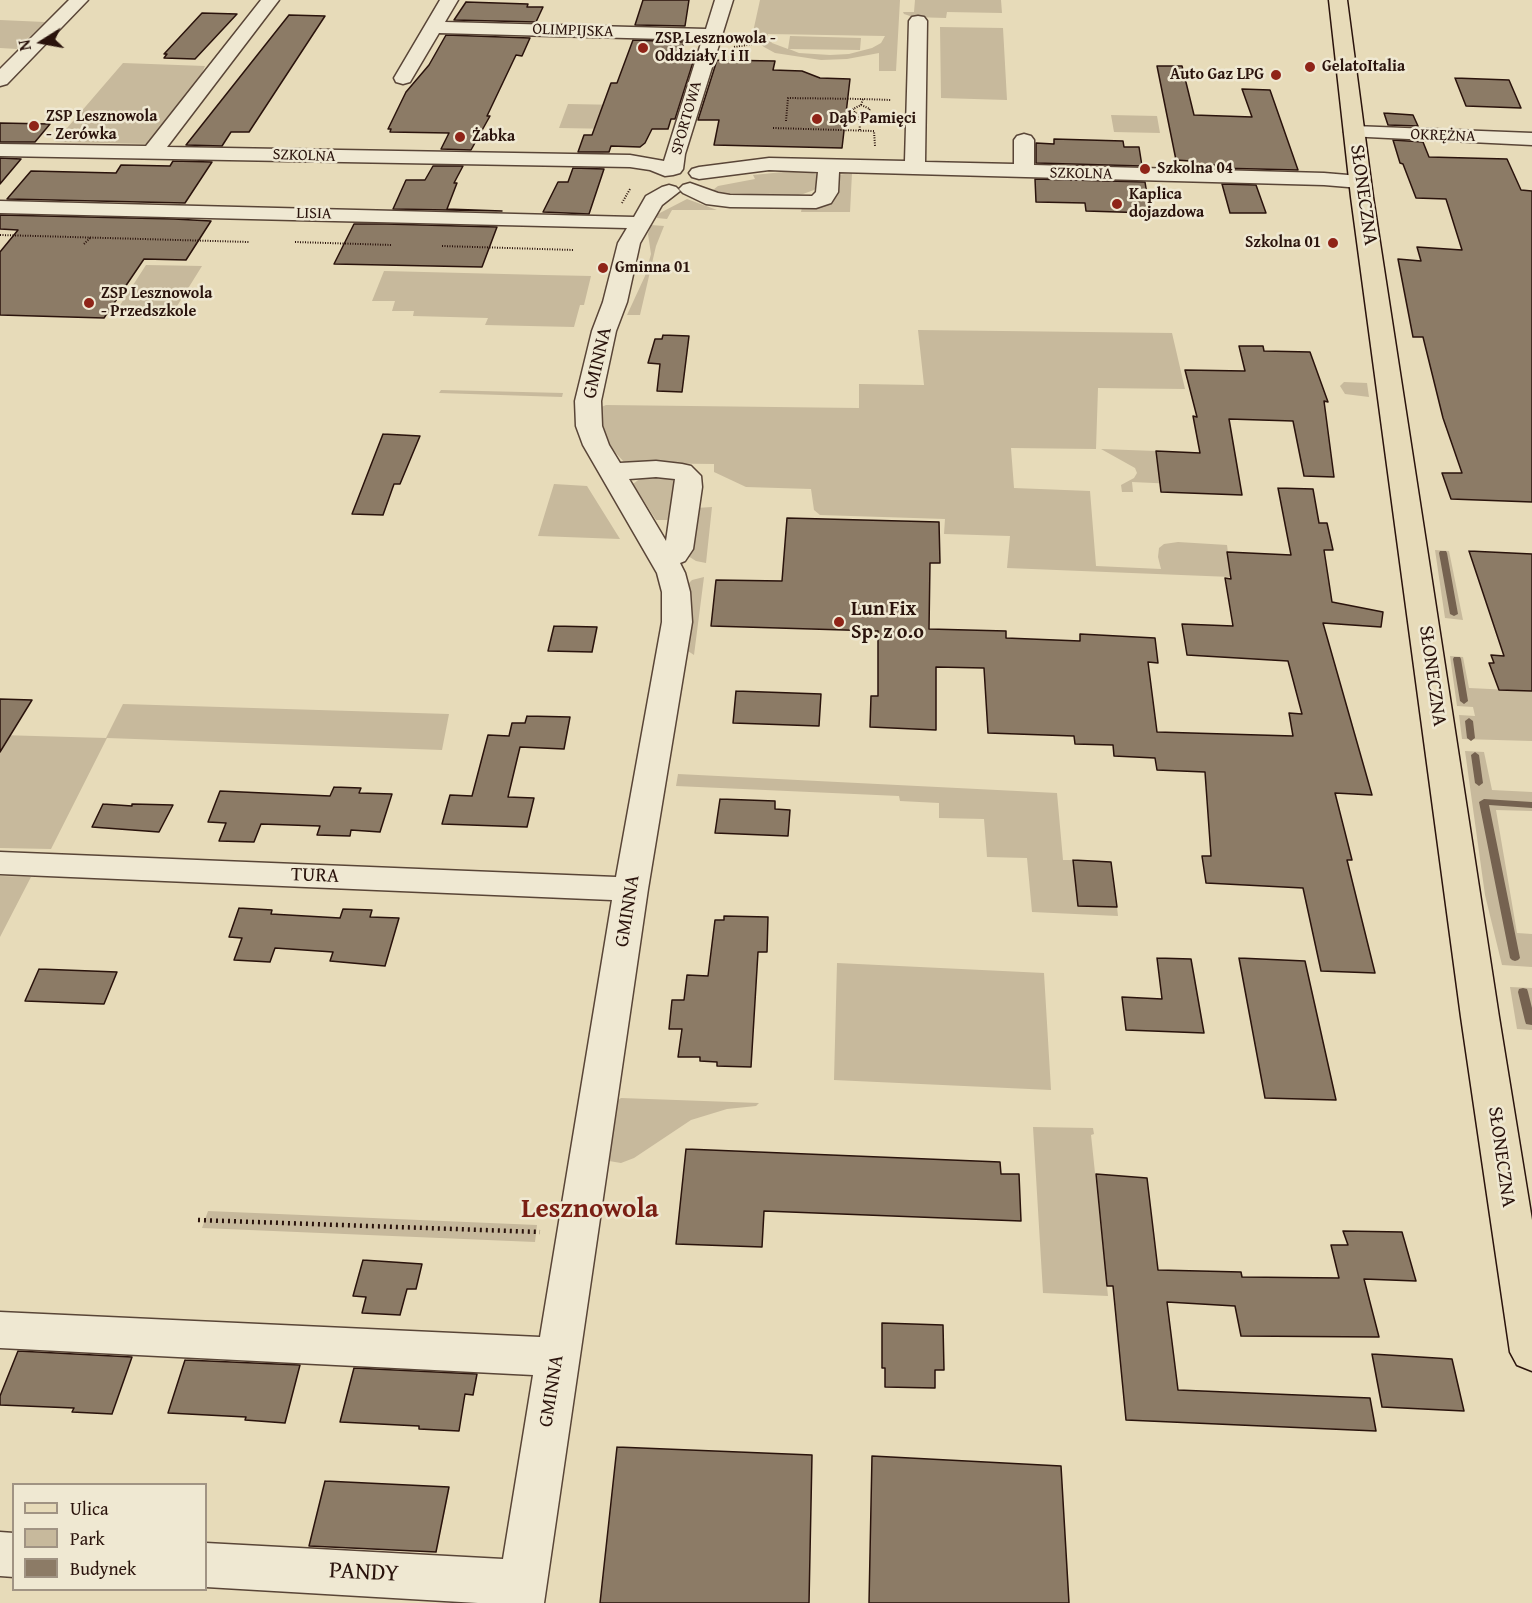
<!DOCTYPE html>
<html>
<head>
<meta charset="utf-8">
<style>
  body { margin:0 }
  #map { position:relative; width:1532px; height:1603px; overflow:hidden; background:#e7dbb9; font-family:"Gentium Book Plus",serif }
  canvas { display:block }
  .legend { position:absolute; left:12px; top:1483px; width:195px; height:108px; box-sizing:border-box; background:#efe8d2; border:2px solid #a09383; margin:0; padding:8px 10px; list-style:none; font-size:18px; color:#2a130c }
  .legend li { display:flex; align-items:center; gap:12px; height:30px }
  .legend b { width:30px; border:2px solid #a09383 }
  .north { position:absolute; left:12px; top:12px; width:60px; height:60px; -webkit-text-stroke:4px #efe8d2; paint-order:stroke; rotate:259deg; font-size:16px; font-weight:700; line-height:24px; text-align:center; color:#2a130c }
  .north::after { content:''; display:block; margin:auto; width:21px; height:27px; background:#2a130c; clip-path:polygon(50% 0,100% 100%,50% 72%,0 100%) }
</style>
</head>
<body>
<div id="map">
<canvas width="1532" height="1603"></canvas>
<ul class="legend">
<li><b style="height:8px;background:#e7dbb9"></b>Ulica</li>
<li><b style="height:16px;background:#c7b99c"></b>Park</li>
<li><b style="height:16px;background:#8c7b66"></b>Budynek</li>
</ul>
<div class="north">N</div>
</div>
<script>
const g = document.querySelector('canvas').getContext('2d');
g.lineJoin = 'round';
function paint(path, color) {
  g.fillStyle = color;
  g.fill(path, 'evenodd');
}
function poly(rows) {
  const path = new Path2D();
  for (const r of rows) {
    path.moveTo(r[0], r[1]);
    for (let i = 2; i < r.length; i += 2) path.lineTo(r[i], r[i + 1]);
  }
  return path;
}
function trace(path, color, width, dash) {
  g.strokeStyle = color;
  g.lineWidth = width;
  g.lineCap = dash ? 'butt' : 'round';
  g.setLineDash(dash || []);
  g.stroke(path);
}
function write(font, color, halo, rows, align = 'center') {
  g.font = font + ' "Gentium Book Plus",serif';
  g.lineWidth = 5;
  g.setLineDash([]);
  g.textBaseline = 'middle';
  g.strokeStyle = halo;
  g.fillStyle = color;
  for (const [text, x, y, turn = 0] of rows) {
    g.save();
    g.translate(x, y);
    g.rotate((+turn || 0) * Math.PI / 180);
    g.textAlign = isNaN(turn) ? turn : align;
    if (halo) g.strokeText(text, 0, 0);
    g.fillText(text, 0, 0);
    g.restore();
  }
}
const green = poly([
  [760,0,900,0,896,71,879,71,879,53,847,59,821,60,775,53,764,47,756,40,753,32],
  [768,34,885,36,881,43,872,48,849,54,830,55,799,53,789,49,860,50,861,38,790,36,788,49,772,43,767,37],
  [915,0,1001,0,1002,13,947,12,946,18,913,17,904,14,903,12,914,12],
  [0,20,45,22,17,49,0,48],
  [940,27,1003,28,1007,100,941,98],
  [123,63,205,66,200,78,148,144,55,142],
  [568,104,624,105,616,129,559,128],
  [1111,115,1157,116,1160,133,1114,132],
  [803,170,819,175,820,184,814,190,803,194,788,197,709,193,718,186,755,179,753,175],
  [852,173,850,212,801,212,802,207,831,201,835,197,838,175],
  [687,199,717,210,672,210,667,219,657,218,656,215],
  [651,225,664,226,656,246,640,315,627,315,645,276,651,254,648,234],
  [146,265,202,266,169,319,113,316],
  [384,271,544,275,591,276,584,305,580,305,574,327,485,325,488,318,413,316,414,311,392,311,395,301,372,301],
  [918,330,1172,333,1185,389,1098,388,1096,449,1011,448,1014,488,1090,491,1096,566,1161,569,1158,557,1159,548,1164,544,1178,542,1227,545,1231,577,1007,568,1010,536,944,534,945,519,820,515,814,510,811,489,746,487,714,472,714,464,625,463,612,449,604,432,599,408,606,405,859,408,859,384,924,385],
  [1344,382,1367,383,1369,397,1345,394,1340,386],
  [441,390,563,393,562,397,439,393],
  [1101,449,1156,451,1157,461,1171,462,1176,484,1132,482,1133,492,1122,492,1121,485,1134,478,1137,473,1135,468],
  [646,474,674,476,679,482,673,517,667,520,656,520,633,484],
  [554,484,587,486,620,539,538,536],
  [712,507,706,563,696,561,688,556,696,508],
  [1435,550,1449,551,1463,620,1445,618],
  [704,577,694,655,685,649,692,609,688,584,692,580],
  [1450,656,1463,657,1469,688,1532,691,1532,741,1462,739,1459,715,1475,716,1473,707,1457,706],
  [123,704,449,714,442,750,107,738,51,849,0,848,0,735,106,738],
  [1465,751,1484,752,1492,790,1532,792,1532,811,1496,810,1517,933,1532,934,1532,967,1502,965,1485,895],
  [678,774,1057,793,1063,860,1073,860,1078,905,1117,907,1118,916,1032,912,1027,858,987,857,984,819,939,818,939,803,900,801,899,796,676,786],
  [0,876,31,877,0,937],
  [837,963,1044,973,1051,1090,834,1080],
  [1510,987,1532,988,1532,1030,1517,1029],
  [621,1098,759,1103,756,1106,727,1109,691,1120,634,1158,621,1163,609,1161,616,1101],
  [1033,1127,1093,1128,1094,1134,1091,1135,1108,1296,1043,1293],
  [208,1211,537,1225,535,1242,202,1228]
]);
const stream = poly([
  [1440,551,1446,551,1447,553,1458,614,1454,616,1450,614,1439,553,1440,551],
  [1454,657,1460,657,1461,659,1468,701,1464,704,1460,701,1453,659,1454,657],
  [1469,718,1473,721,1475,738,1471,741,1467,738,1465,721,1469,718],
  [1475,752,1479,755,1483,783,1479,786,1475,783,1471,755,1475,752],
  [1484,799,1532,802,1532,808,1489,805,1520,958,1518,960,1515,961,1512,960,1510,958,1479,802,1484,799],
  [1523,988,1527,989,1528,992,1532,1008,1532,1025,1526,1024,1525,1021,1518,992,1519,989,1523,988]
]);
const building = poly([
  [643,0,689,0,685,26,635,25,643,0],
  [466,2,528,4,527,7,543,7,536,22,454,20,466,2],
  [202,13,237,14,195,59,164,58,167,54,164,54,202,13],
  [289,15,325,16,249,132,231,132,222,146,186,145,289,15],
  [446,35,530,38,522,56,516,55,487,116,490,116,471,150,441,149,449,133,390,132,391,129,388,129,406,92,429,65,446,35],
  [633,40,684,42,679,59,694,59,675,119,671,119,668,129,652,129,645,143,640,147,611,146,609,152,578,152,584,135,592,135,611,83,617,83,633,40],
  [717,60,775,61,773,70,802,71,820,78,850,79,842,148,714,145,719,120,698,120,717,60],
  [1157,66,1182,66,1194,115,1252,117,1242,89,1270,90,1298,170,1216,168,1215,165,1190,164,1190,161,1176,160,1157,66],
  [1455,78,1509,80,1521,108,1466,106,1455,78],
  [1384,113,1413,115,1418,126,1388,125,1384,113],
  [0,123,50,124,35,142,0,142,0,123],
  [1054,139,1123,141,1124,147,1139,147,1142,166,1036,163,1036,143,1054,144,1054,139],
  [1393,140,1423,142,1429,157,1507,159,1521,190,1532,191,1532,502,1451,499,1442,473,1462,473,1443,418,1423,337,1413,337,1398,259,1421,261,1417,247,1462,250,1446,199,1416,198,1403,164,1400,163,1393,140],
  [0,158,21,159,0,184,0,158],
  [173,161,212,162,185,203,7,199,31,171,116,173,121,165,170,166,173,161],
  [433,166,463,166,454,183,457,183,447,209,502,211,393,209,406,180,425,180,433,166],
  [573,168,604,169,589,214,543,212,558,182,568,182,573,168],
  [1035,179,1145,182,1150,213,1086,211,1085,203,1036,202,1035,179],
  [1222,184,1256,185,1266,213,1230,213,1222,184],
  [0,215,174,219,211,221,186,260,144,259,104,318,0,315,0,252,18,230,0,229,0,215],
  [354,224,385,224,497,227,482,267,334,264,354,224],
  [663,335,689,336,682,392,657,391,660,364,648,363,655,339,662,339,663,335],
  [1239,346,1263,346,1264,351,1310,352,1328,402,1324,401,1334,477,1304,476,1293,421,1229,419,1242,495,1161,492,1156,451,1200,453,1193,416,1197,417,1185,370,1245,371,1239,346],
  [383,434,420,436,400,484,394,484,383,515,352,514,383,434],
  [1278,488,1313,489,1319,523,1327,523,1333,550,1324,550,1332,602,1383,612,1381,627,1323,623,1372,795,1335,793,1352,860,1347,860,1375,973,1321,971,1303,888,1206,883,1202,856,1211,856,1205,772,1157,770,1155,758,1114,756,1113,745,1075,744,1074,736,988,733,984,668,936,667,936,730,870,727,871,696,878,696,878,631,711,626,716,580,782,581,787,518,939,522,940,563,930,563,929,629,1006,631,1006,638,1080,641,1080,634,1155,638,1158,663,1148,662,1157,732,1293,736,1289,713,1302,714,1288,661,1187,655,1182,624,1233,626,1225,578,1231,579,1227,552,1291,555,1278,488],
  [1469,551,1532,554,1532,691,1499,690,1489,663,1494,663,1491,655,1504,656,1469,551],
  [554,626,597,627,592,652,548,651,554,626],
  [736,691,821,694,819,726,733,723,736,691],
  [0,699,32,700,0,752,0,699],
  [527,716,570,717,564,749,520,747,508,797,534,798,527,827,442,824,450,795,472,796,488,735,509,736,512,723,525,723,527,716],
  [334,787,361,788,359,793,392,794,380,832,351,830,350,836,317,835,320,826,261,824,254,842,219,841,226,823,208,822,220,791,330,796,334,787],
  [720,799,775,801,775,809,790,810,788,836,715,833,720,799],
  [103,804,132,806,132,804,173,805,159,832,92,827,103,804],
  [1073,860,1111,862,1117,907,1078,906,1073,860],
  [239,908,272,910,271,914,340,918,343,909,372,910,370,917,399,918,385,966,330,961,333,952,275,948,270,962,234,960,242,938,229,937,239,908],
  [724,916,768,917,767,952,758,952,751,1067,717,1066,717,1062,700,1061,700,1057,678,1057,682,1029,669,1029,672,1000,684,1000,687,975,708,976,715,920,724,920,724,916],
  [1157,958,1191,959,1204,1033,1126,1030,1122,997,1162,999,1157,958],
  [1239,958,1305,961,1336,1100,1265,1098,1239,958],
  [39,969,117,972,104,1004,25,1001,39,969],
  [686,1149,1000,1162,1001,1174,1019,1174,1021,1221,764,1211,762,1247,676,1244,686,1149],
  [1096,1174,1147,1178,1158,1270,1241,1272,1242,1277,1339,1278,1331,1245,1348,1245,1343,1231,1402,1232,1416,1281,1364,1279,1379,1337,1241,1336,1235,1306,1167,1302,1178,1390,1370,1398,1376,1431,1126,1420,1113,1286,1107,1286,1096,1174],
  [363,1260,422,1264,416,1289,407,1289,400,1315,362,1313,366,1297,353,1296,363,1260],
  [882,1323,943,1325,944,1370,935,1370,935,1388,885,1387,885,1368,882,1368,882,1323],
  [18,1351,132,1357,112,1414,72,1412,74,1408,0,1405,0,1396,18,1351],
  [1372,1354,1452,1359,1464,1411,1382,1407,1372,1354],
  [185,1360,300,1365,285,1423,245,1420,246,1417,168,1413,185,1360],
  [354,1368,477,1374,473,1395,465,1394,459,1431,419,1429,419,1426,340,1422,354,1368],
  [617,1447,812,1455,809,1603,600,1603,617,1447],
  [872,1456,1061,1466,1069,1603,869,1603,872,1456],
  [325,1481,449,1487,436,1552,309,1546,325,1481]
]);
const pathFar1 = poly([
  [734,47,759,43],
  [861,105,863,99,891,100],
  [861,105,870,109,868,112,855,113,853,109,861,105],
  [859,114,860,131],
  [786,121,788,98,863,99],
  [773,128,874,131,875,146],
  [622,203,630,189],
  [0,235,249,242],
  [295,242,392,245],
  [84,244,90,238],
  [442,246,574,250]
]);
const path = poly([
  [198,1220,540,1232]
]);
const minor = poly([
  [69,0,88,0,7,84,0,86,0,69,69,0],
  [261,0,279,0,167,147,630,155,664,161,702,40,439,33,410,82,403,84,396,82,394,78,440,0,458,0,445,22,706,29,715,0,733,0,685,154,683,169,680,173,673,175,665,176,650,170,630,167,0,156,0,144,146,146,261,0],
  [918,16,924,17,927,21,925,162,1014,164,1014,140,1017,136,1024,134,1031,136,1034,140,1034,165,1324,173,1360,176,1367,178,1370,182,1367,186,1360,188,1324,185,839,172,838,192,831,203,816,208,730,207,706,204,683,193,679,189,683,185,690,183,718,193,730,195,812,196,816,192,818,172,769,170,699,179,692,177,689,173,692,169,699,167,769,158,905,161,909,21,912,17,918,16],
  [1354,126,1532,133,1532,145,1347,136,1344,132,1347,128,1354,126],
  [669,185,676,187,680,191,662,205,640,243,627,302,616,331,601,401,602,426,609,445,620,463,656,461,682,464,691,466,701,476,702,487,693,549,685,561,680,563,685,573,690,592,692,622,648,889,544,1603,478,1603,206,1587,206,1543,503,1559,533,1375,0,1348,0,1312,540,1337,612,900,0,874,0,852,616,877,662,622,662,592,657,573,583,445,576,426,575,401,592,331,603,302,618,243,627,228,0,213,0,201,634,217,646,196,662,187,669,185],
  [656,477,675,479,666,541,629,479,656,477],
  [0,1532,14,1533,14,1577,0,1576,0,1532]
]);
const major = poly([
  [1329,0,1347,0,1373,197,1499,1017,1532,1220,1532,1371,1517,1365,1510,1352,1461,1017,1351,197,1329,0]
]);
const markers = [
  [643,48,6,"#8f2418"],
  [1310,67,6,"#8f2418"],
  [1276,75,6,"#8f2418"],
  [817,119,6,"#8f2418"],
  [34,126,6,"#8f2418"],
  [460,137,6,"#8f2418"],
  [1145,169,6,"#8f2418"],
  [1117,204,6,"#8f2418"],
  [1333,243,6,"#8f2418"],
  [603,268,6,"#8f2418"],
  [89,303,6,"#8f2418"],
  [839,622,6,"#8f2418"]
];
const farStreetnames = [
  ["OLIMPIJSKA",573,31,2],
  ["SPORTOWA",687,118,-74],
  ["OKRĘŻNA",1443,136,2],
  ["SZKOLNA",304,156,2],
  ["SZKOLNA",1081,174,1],
  ["LISIA",314,214,1]
];
const farPoinames = [
  ["ZSP Lesznowola -",655,39],
  ["Oddziały I i II",655,57],
  ["GelatoItalia",1322,67],
  ["Auto Gaz LPG",1264,75,"right"],
  ["ZSP Lesznowola",46,117],
  ["- Zerówka",46,135],
  ["Dąb Pamięci",829,119],
  ["Żabka",472,137],
  ["Szkolna 04",1157,169],
  ["Kaplica",1129,195],
  ["dojazdowa",1129,213],
  ["Szkolna 01",1321,243,"right"],
  ["Gminna 01",615,268],
  ["ZSP Lesznowola",101,294],
  ["- Przedszkole",101,312]
];
const streetNames = [
  ["SŁONECZNA",1363,195,82],
  ["GMINNA",598,363,-77],
  ["SŁONECZNA",1432,676,82],
  ["TURA",315,876,2],
  ["GMINNA",628,911,-81],
  ["SŁONECZNA",1501,1157,82],
  ["GMINNA",552,1391,-81]
];
const poiNames = [
  ["Lun Fix",851,610],
  ["Sp. z o.o",851,633]
];
const nearStreetnames = [
  ["PANDY",364,1573,3]
];
const nearQuarternames = [
  ["Lesznowola",590,1210]
];
paint(green, '#c7b99c');
paint(stream, '#756250');
paint(building, '#8c7b66');
trace(building, '#2a130c', 1.5);
trace(minor, '#594537', 3);
trace(major, '#2a130c', 3);
trace(pathFar1, '#2a130c', 2, [1, 1.5]);
trace(path, '#2a130c', 4.5, [2, 4]);
paint(minor, '#efe8d2');
paint(major, '#e7dbb9');
for (const [x, y, r, color] of markers) {
  const dot = new Path2D();
  dot.arc(x, y, r, 0, 2 * Math.PI);
  g.fillStyle = color;
  g.fill(dot);
  trace(dot, '#efe8d2', 2);
}
write('16px', '#2a130c', '#efe8d2', farStreetnames);
write('bold 16px', '#2a130c', '#efe8d2', farPoinames, 'left');
write('20px', '#2a130c', '#efe8d2', streetNames);
write('bold 20px', '#2a130c', '#efe8d2', poiNames, 'left');
write('24px', '#2a130c', '#efe8d2', nearStreetnames);
write('bold 27px', '#7a1f14', '#efe8d2', nearQuarternames);
</script>
</body>
</html>
